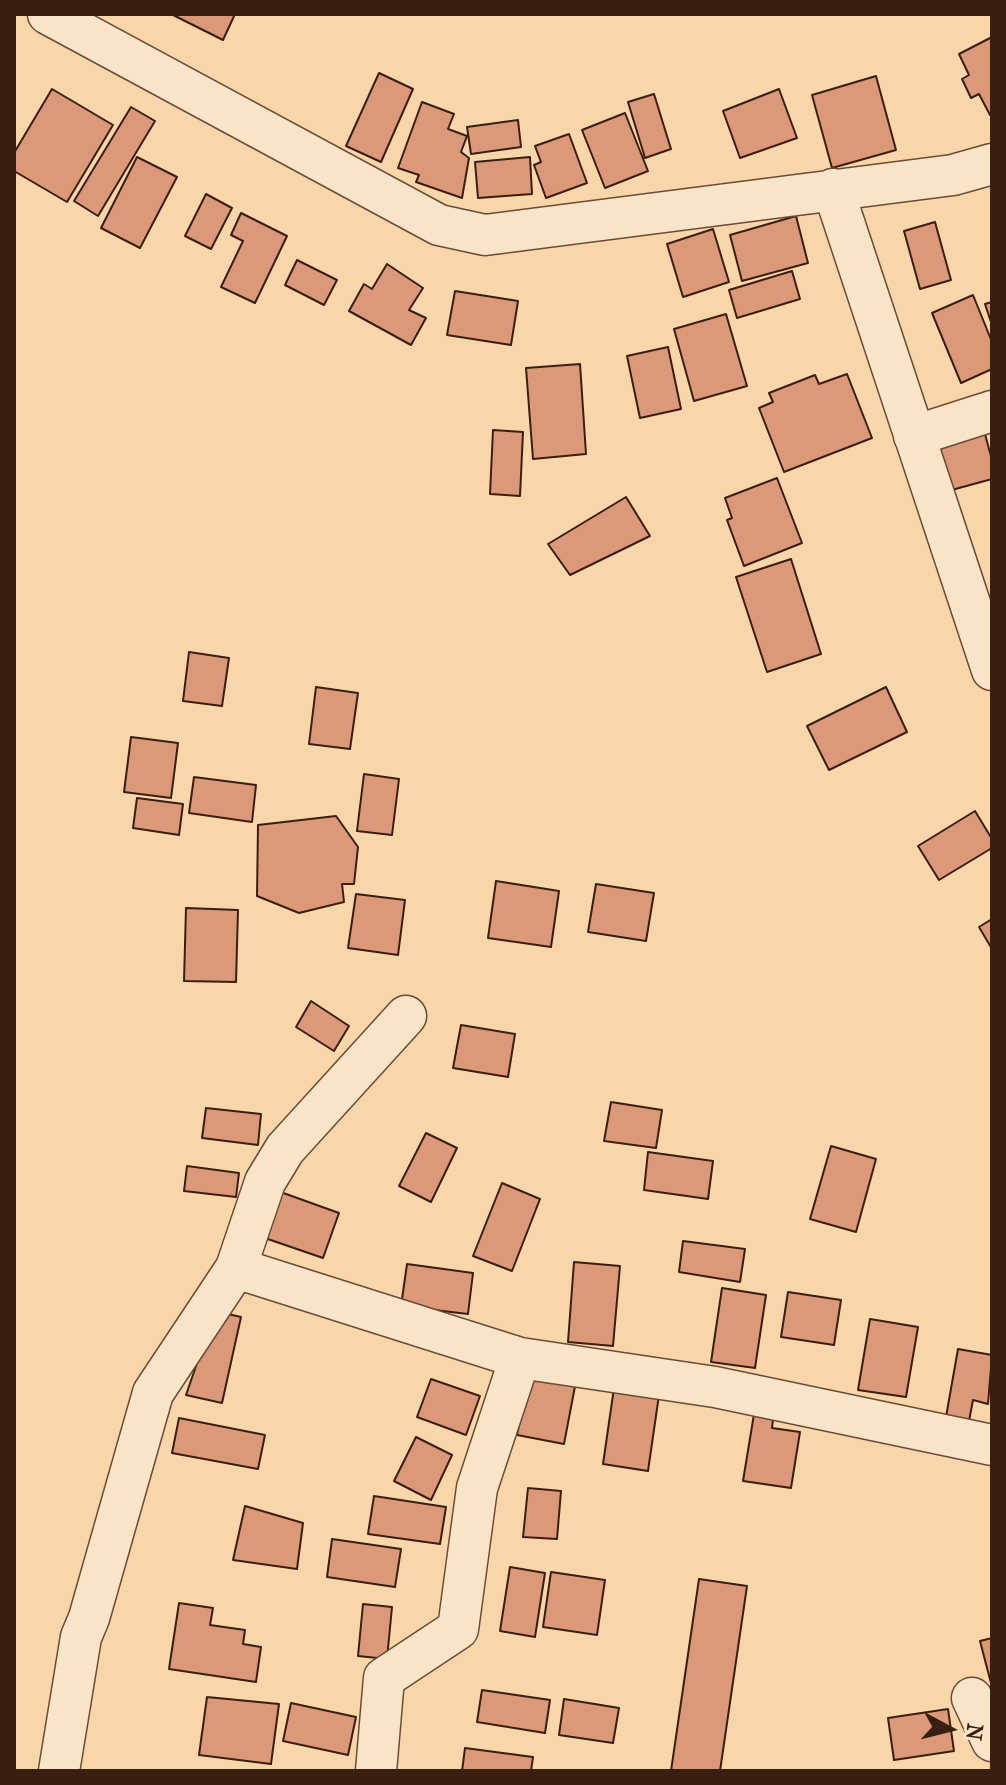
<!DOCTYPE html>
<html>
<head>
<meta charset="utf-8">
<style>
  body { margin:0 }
  #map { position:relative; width:1006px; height:1785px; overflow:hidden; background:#f8d6a9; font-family:"IM FELL French Canon",serif }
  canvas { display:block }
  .frame { position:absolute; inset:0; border:16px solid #3a1e10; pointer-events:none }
  .north { position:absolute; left:910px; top:1689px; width:80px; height:80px; -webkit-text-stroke:6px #fae4c7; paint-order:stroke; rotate:97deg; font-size:22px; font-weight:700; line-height:32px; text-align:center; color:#3a1e10 }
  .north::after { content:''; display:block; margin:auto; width:28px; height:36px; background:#3a1e10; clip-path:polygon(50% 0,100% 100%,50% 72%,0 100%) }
</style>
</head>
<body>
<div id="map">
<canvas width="1006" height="1785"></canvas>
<div class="frame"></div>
<div class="north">N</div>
</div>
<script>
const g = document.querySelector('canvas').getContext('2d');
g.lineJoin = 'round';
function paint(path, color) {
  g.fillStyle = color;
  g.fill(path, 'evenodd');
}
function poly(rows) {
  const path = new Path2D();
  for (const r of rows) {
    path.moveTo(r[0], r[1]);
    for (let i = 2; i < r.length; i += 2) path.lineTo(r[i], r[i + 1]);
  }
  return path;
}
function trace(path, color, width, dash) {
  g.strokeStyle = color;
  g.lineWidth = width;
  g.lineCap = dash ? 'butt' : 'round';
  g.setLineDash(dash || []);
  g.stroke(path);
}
const building = poly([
  [171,14,235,14,223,40,171,14],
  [992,37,992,114,990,115,979,94,971,98,962,79,969,75,959,54,992,37],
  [379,73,413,89,381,162,346,146,379,73],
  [876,76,896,150,832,168,812,95,876,76],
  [52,89,113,125,67,202,14,171,14,153,52,89],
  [779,89,797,138,740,158,723,111,779,89],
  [654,94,671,149,645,158,628,102,654,94],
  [422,102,454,114,448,129,467,136,461,152,469,158,462,198,416,182,419,175,398,168,422,102],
  [131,107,155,121,98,216,74,201,131,107],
  [625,113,648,171,605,188,582,130,625,113],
  [518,120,521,147,471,154,467,127,518,120],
  [569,134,587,183,546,198,534,165,541,162,535,146,569,134],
  [137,157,177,177,140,248,101,228,137,157],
  [530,157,532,194,478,198,475,162,530,157],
  [206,194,232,208,211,249,185,236,206,194],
  [241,213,287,236,255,303,221,287,243,241,231,235,241,213],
  [796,216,808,263,742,281,730,235,796,216],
  [935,222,951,280,920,289,904,231,935,222],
  [713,229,729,282,683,297,667,244,713,229],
  [297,260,337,280,324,305,285,285,297,260],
  [387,264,423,288,409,310,426,318,411,345,349,311,364,284,372,289,387,264],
  [792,271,800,299,737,318,729,290,792,271],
  [455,291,518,301,511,345,447,335,455,291],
  [973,295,992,342,992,369,961,383,932,313,973,295],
  [992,302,992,325,985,304,992,302],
  [726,314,747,386,694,401,674,329,726,314],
  [668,347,681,409,640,418,627,356,668,347],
  [580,364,586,454,533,459,526,368,580,364],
  [847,374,872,438,784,472,759,408,773,402,769,393,815,375,819,384,847,374],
  [493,430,523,432,520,496,490,494,493,430],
  [985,434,992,460,992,479,948,491,937,447,985,434],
  [777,478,802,543,744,566,727,520,732,518,725,498,777,478],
  [626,497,650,536,570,575,548,544,626,497],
  [791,559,821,654,767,672,736,577,791,559],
  [189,652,229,658,222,706,183,701,189,652],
  [316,687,358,693,350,749,309,744,316,687],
  [886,687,907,732,829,770,807,726,886,687],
  [131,737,178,743,171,798,124,792,131,737],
  [364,774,399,779,392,835,357,831,364,774],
  [194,777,256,785,252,822,189,813,194,777],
  [137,798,183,804,179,835,133,828,137,798],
  [975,811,992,839,992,848,939,880,918,846,975,811],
  [336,816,358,847,354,884,342,884,344,902,299,913,257,896,258,825,336,816],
  [496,881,559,891,551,947,488,938,496,881],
  [596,884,654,893,646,941,588,932,596,884],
  [356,894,405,900,398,955,348,948,356,894],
  [186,908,238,910,236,982,184,981,186,908],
  [992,919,992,949,979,927,992,919],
  [311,1001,349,1026,334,1051,296,1027,311,1001],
  [461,1025,515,1034,508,1077,453,1068,461,1025],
  [611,1102,662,1110,656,1148,604,1141,611,1102],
  [206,1108,261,1114,258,1145,202,1138,206,1108],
  [426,1133,457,1148,431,1202,399,1186,426,1133],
  [831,1146,876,1159,856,1232,810,1219,831,1146],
  [648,1152,713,1161,708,1199,644,1190,648,1152],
  [187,1166,239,1173,236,1197,184,1191,187,1166],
  [502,1183,540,1199,512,1271,473,1256,502,1183],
  [275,1190,339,1213,323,1258,259,1236,275,1190],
  [683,1241,745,1249,740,1282,679,1272,683,1241],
  [574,1262,620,1266,613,1346,568,1342,574,1262],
  [407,1264,473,1273,468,1314,401,1306,407,1264],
  [722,1288,766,1295,755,1368,711,1362,722,1288],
  [788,1292,841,1300,834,1345,781,1337,788,1292],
  [215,1311,241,1317,222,1403,186,1395,215,1311],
  [870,1319,918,1327,906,1397,858,1390,870,1319],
  [958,1349,992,1355,988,1404,973,1400,969,1421,946,1417,958,1349],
  [529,1372,576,1381,564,1444,517,1435,529,1372],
  [431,1379,480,1396,466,1435,417,1417,431,1379],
  [614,1388,659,1395,648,1471,603,1464,614,1388],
  [755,1408,774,1412,772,1428,800,1432,791,1488,743,1481,755,1408],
  [179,1418,265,1435,258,1469,172,1453,179,1418],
  [416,1437,452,1455,431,1500,394,1481,416,1437],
  [528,1488,561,1491,557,1539,523,1537,528,1488],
  [374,1496,446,1507,440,1544,368,1534,374,1496],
  [245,1506,303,1523,297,1569,233,1560,245,1506],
  [332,1539,401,1549,395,1587,327,1577,332,1539],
  [510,1567,545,1573,535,1637,500,1631,510,1567],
  [551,1572,605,1580,597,1635,543,1627,551,1572],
  [699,1579,747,1586,720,1771,671,1771,699,1579],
  [179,1603,213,1608,210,1625,245,1630,243,1644,261,1647,256,1682,169,1669,179,1603],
  [363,1604,392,1607,387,1659,358,1656,363,1604],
  [992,1638,992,1687,980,1641,992,1638],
  [482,1690,550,1700,545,1733,477,1722,482,1690],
  [207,1697,279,1704,271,1764,199,1755,207,1697],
  [564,1699,619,1708,613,1743,559,1735,564,1699],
  [291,1703,356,1717,348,1755,283,1741,291,1703],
  [948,1709,954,1751,894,1760,888,1718,948,1709],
  [465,1748,533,1757,531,1771,462,1771,465,1748]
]);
const street = poly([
  [48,14,439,225,485,235,953,175,992,164],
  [833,189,992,670],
  [914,436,992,411],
  [236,1268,520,1358,715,1387,992,1445],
  [972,1698,992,1741],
  [59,1771,81,1637,89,1618,153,1393,236,1268,265,1182,285,1149,406,1016],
  [376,1771,384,1678,458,1629,477,1488,520,1358]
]);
paint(building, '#dc9979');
trace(building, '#3a1e10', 2);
trace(street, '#6a4c36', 43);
trace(street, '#fae4c7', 40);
</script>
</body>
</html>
